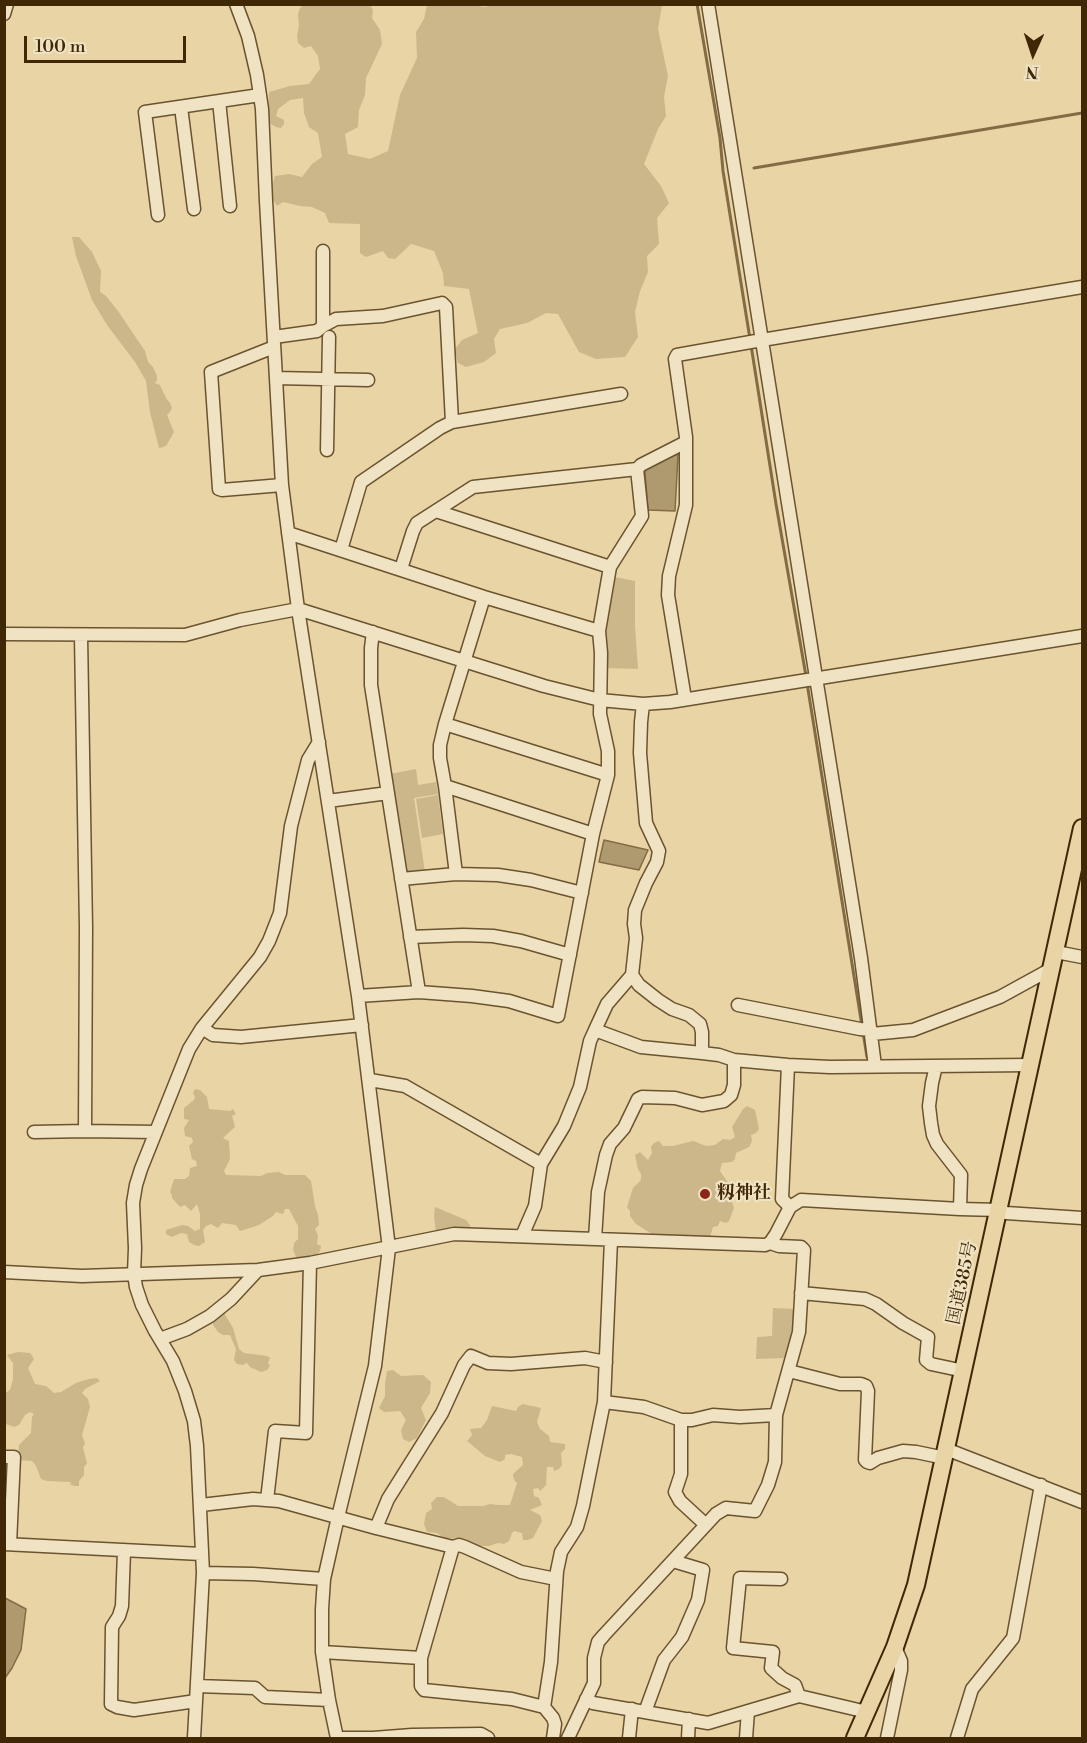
<!DOCTYPE html>
<html>
<head>
<meta charset="utf-8">
<style>
  body { margin:0 }
  #map { position:relative; width:1087px; height:1743px; overflow:hidden; background:#e8d4a5; font-family:"Libre Bodoni",serif }
  canvas { display:block }
  .frame { position:absolute; inset:0; border:6px solid #402807; pointer-events:none }
  .north { position:absolute; left:1003px; top:24px; width:60px; height:60px; -webkit-text-stroke:4px #f0e3c4; paint-order:stroke; rotate:183deg; font-size:16px; font-weight:700; line-height:24px; text-align:center; color:#402807 }
  .north::after { content:''; display:block; margin:auto; width:21px; height:27px; background:#402807; clip-path:polygon(50% 0,100% 100%,50% 72%,0 100%) }
  .scale { position:absolute; left:24px; top:36px; width:162px; height:27px; box-sizing:border-box; border:3px solid #402807; border-top:0; padding-left:8px; font-size:18px; line-height:21px; white-space:nowrap; color:#402807; -webkit-text-stroke:4px #f0e3c4; paint-order:stroke }
</style>
</head>
<body>
<div id="map">
<canvas width="1087" height="1743"></canvas>
<div class="frame"></div>
<div class="north">N</div>
<div class="scale">100 m</div>
</div>
<script>
const g = document.querySelector('canvas').getContext('2d');
g.lineJoin = 'round';
function paint(path, color) {
  g.fillStyle = color;
  g.fill(path, 'evenodd');
}
function poly(rows) {
  const path = new Path2D();
  for (const r of rows) {
    path.moveTo(r[0], r[1]);
    for (let i = 2; i < r.length; i += 2) path.lineTo(r[i], r[i + 1]);
  }
  return path;
}
function trace(path, color, width, dash) {
  g.strokeStyle = color;
  g.lineWidth = width;
  g.lineCap = dash ? 'butt' : 'round';
  g.setLineDash(dash || []);
  g.stroke(path);
}
function write(font, color, halo, rows, align = 'center') {
  g.font = font + ' "Libre Bodoni","Noto Serif JP",serif';
  g.lineWidth = 4.5;
  g.setLineDash([]);
  g.textBaseline = 'middle';
  g.strokeStyle = halo;
  g.fillStyle = color;
  for (const [text, x, y, turn = 0] of rows) {
    g.save();
    g.translate(x, y);
    g.rotate((+turn || 0) * Math.PI / 180);
    g.textAlign = isNaN(turn) ? turn : align;
    if (halo) g.strokeText(text, 0, 0);
    g.fillText(text, 0, 0);
    g.restore();
  }
}
const green = poly([
  [474,4,483,7,503,4,662,5,658,29,668,76,664,97,666,116,658,129,644,164,661,186,669,203,657,218,659,244,647,256,648,272,640,291,635,312,638,337,625,357,596,359,579,352,558,314,546,313,527,323,500,329,494,339,496,353,484,362,466,367,458,363,454,350,462,340,478,333,469,289,444,286,443,273,434,251,411,244,395,259,388,258,383,251,366,257,360,253,360,224,329,223,325,213,312,207,300,206,283,202,277,206,271,196,272,186,275,176,289,174,302,177,312,164,322,157,318,133,309,127,304,113,303,98,290,100,278,109,276,116,284,120,284,124,281,128,276,127,269,123,268,115,269,92,290,86,309,84,320,69,318,56,311,46,304,48,298,43,297,36,299,26,298,14,300,8,303,5,370,5,373,10,372,18,380,30,382,44,366,78,365,95,359,110,358,127,345,134,348,154,370,159,388,151,400,95,417,58,416,32,424,19,427,5],
  [72,237,79,237,92,252,101,271,100,292,106,296,118,311,145,351,148,362,153,367,157,376,157,380,155,383,160,385,166,398,170,403,172,408,170,412,167,415,174,432,166,446,159,448,150,412,146,381,135,362,107,325,92,300,76,256],
  [615,577,635,581,635,626,638,669,605,668,605,632],
  [416,769,418,785,436,782,438,794,414,798,425,872,411,875,405,871,390,774],
  [438,795,443,834,422,838,416,799],
  [195,1089,200,1090,207,1097,209,1109,230,1111,233,1109,236,1114,232,1116,235,1127,223,1138,229,1141,230,1159,224,1171,226,1175,261,1176,267,1173,279,1172,285,1175,305,1175,311,1181,315,1206,318,1215,319,1225,315,1229,318,1235,317,1244,321,1246,320,1251,315,1257,297,1259,293,1250,294,1243,298,1239,298,1226,289,1209,285,1209,283,1214,276,1212,273,1216,259,1225,240,1231,236,1225,222,1223,218,1228,211,1224,206,1226,203,1230,205,1242,199,1246,194,1245,189,1242,187,1234,181,1233,172,1237,166,1234,166,1230,182,1225,188,1226,195,1231,200,1229,200,1214,197,1204,191,1211,185,1205,180,1207,172,1198,172,1195,170,1192,174,1179,185,1179,189,1176,190,1168,197,1166,196,1161,192,1159,189,1146,193,1142,192,1138,185,1136,184,1128,189,1120,184,1119,184,1108,194,1100,195,1097,193,1093],
  [747,1106,755,1110,759,1129,756,1133,751,1135,752,1141,749,1147,736,1153,735,1159,732,1162,722,1163,720,1171,729,1184,722,1192,728,1200,732,1202,734,1208,729,1221,726,1223,720,1221,718,1226,713,1227,710,1237,706,1238,694,1236,690,1238,655,1236,636,1224,630,1216,630,1211,627,1207,633,1188,641,1180,641,1174,638,1169,635,1155,640,1152,648,1160,652,1153,651,1147,654,1143,659,1141,663,1146,673,1146,693,1141,706,1146,715,1145,723,1139,730,1140,735,1137,732,1127,743,1109],
  [435,1207,466,1220,470,1225,470,1231,436,1234,434,1216],
  [773,1308,796,1309,794,1337,788,1358,756,1359,757,1337,772,1336],
  [224,1313,233,1328,239,1349,244,1353,267,1356,270,1358,268,1363,270,1366,267,1370,261,1372,250,1367,247,1363,243,1365,237,1364,234,1360,236,1349,230,1335,223,1335,218,1332,213,1325,214,1318],
  [18,1352,30,1353,34,1359,28,1368,35,1384,46,1386,54,1393,61,1392,76,1383,89,1379,97,1378,100,1381,85,1389,82,1393,88,1399,90,1407,82,1435,85,1443,83,1448,87,1463,84,1467,84,1475,79,1481,79,1486,74,1486,70,1484,71,1482,47,1481,41,1479,36,1466,32,1461,18,1460,19,1445,31,1433,32,1417,34,1414,30,1412,25,1415,19,1425,14,1427,6,1424,5,1429,5,1393,10,1390,13,1379,13,1363,7,1355],
  [393,1370,401,1376,423,1375,431,1382,430,1393,421,1408,426,1420,417,1438,409,1442,403,1439,401,1430,406,1420,400,1411,384,1412,379,1408,385,1396,385,1384,387,1371],
  [523,1404,541,1408,537,1422,540,1429,549,1436,550,1442,565,1444,565,1449,561,1453,562,1465,559,1469,554,1471,553,1467,547,1467,546,1485,540,1491,538,1488,533,1489,534,1496,539,1498,542,1505,530,1510,540,1515,542,1521,533,1538,528,1540,523,1540,522,1533,514,1531,512,1533,509,1541,504,1544,498,1543,489,1546,478,1546,463,1539,444,1538,437,1533,427,1532,424,1524,426,1513,432,1509,431,1503,437,1497,444,1497,458,1506,483,1506,490,1504,499,1505,510,1505,517,1483,514,1480,513,1474,523,1465,522,1457,511,1454,505,1455,505,1459,500,1462,485,1456,467,1441,472,1435,470,1429,481,1428,487,1420,492,1406,516,1411,518,1407]
]);
const water = poly([
  [676,454,678,455,675,511,648,510,645,473,646,468,676,454],
  [604,840,648,850,639,870,599,862,604,840],
  [5,1598,26,1609,21,1650,12,1668,5,1678,5,1598]
]);
const stream = poly([
  [697,4,720,138,723,171,750,339],
  [754,168,1082,113],
  [751,345,776,504,806,676],
  [807,683,862,1026],
  [863,1032,867,1057]
]);
const minor = poly([
  [236,4,248,36,257,75,262,109,266,201,282,485,298,609,358,996,389,1248,375,1366,338,1517,324,1579,322,1609,322,1652,329,1700,337,1738],
  [708,4,861,958,875,1066],
  [4,14,7,4],
  [219,101,230,206],
  [181,107,194,209],
  [158,215,145,112,260,95],
  [323,251,323,326],
  [274,337,317,331,323,326,336,319,383,316,442,303,446,307,452,422],
  [274,347,211,372,219,489,222,490,282,485],
  [276,378,368,380],
  [327,450,329,337],
  [637,469,641,465,686,442],
  [436,511,610,567],
  [288,533,484,597,599,631],
  [341,550,361,482,440,428,452,422,621,394],
  [373,632,371,648,371,685,419,992],
  [4,634,185,635,240,620,298,609,544,686,600,700,643,704,670,702,1082,636],
  [81,636,86,928,85,1131,156,1132],
  [685,699,668,595,669,576,686,505,686,437,675,359,677,355,762,340,1082,287],
  [643,704,641,722,640,753,646,823,659,851,657,862,646,883,635,910,634,924,636,938,632,975,639,985,658,1000,672,1009,689,1015,700,1024,702,1032,702,1053],
  [445,724,608,775],
  [445,786,593,834],
  [328,801,388,793],
  [456,874,445,786,440,758,440,745,445,724,484,597],
  [401,879,456,874,498,875,531,880,582,893],
  [410,937,463,935,493,936,521,941,570,955],
  [1056,952,1082,957],
  [358,996,419,992,472,996,509,1001,558,1016,593,834,608,775,608,751,600,714,601,653,599,631,610,567,642,516,637,469,473,487,417,523,413,531,401,569],
  [738,1005,860,1029,871,1030],
  [202,1028,213,1035,241,1037,362,1025],
  [595,1030,607,1004,632,975],
  [872,1034,913,1030,1000,997,1051,969],
  [788,1065,782,1199,790,1207],
  [936,1066,932,1083,929,1106,931,1123,933,1135,937,1144,961,1175,960,1209],
  [370,1080,405,1086,541,1164],
  [34,1132,85,1131],
  [522,1236,535,1206,541,1164,564,1126,580,1087,590,1041,595,1030,641,1047,702,1053,719,1055,734,1060,788,1065,830,1067,1030,1065],
  [595,1239,598,1192,606,1155,610,1144,624,1128,638,1099,642,1097,675,1098,702,1105,724,1101,731,1095,734,1085,734,1060],
  [770,1243,776,1234,790,1207,801,1200,960,1209,999,1210,1006,1213,1082,1218],
  [4,1272,82,1276,258,1270,310,1263,454,1234,765,1245,770,1243,779,1246,801,1247,804,1250,799,1332,776,1415,775,1462,768,1485,755,1511,726,1508,716,1514,604,1635,598,1642,594,1658,594,1683,568,1738],
  [801,1293,865,1299,876,1304,903,1323,928,1337,926,1360,931,1364,964,1371],
  [160,1339,187,1329,210,1316,231,1299,258,1270],
  [789,1371,840,1384,861,1384,866,1386,868,1391,865,1460,867,1462,870,1463,878,1458,903,1451,916,1452,945,1458],
  [604,1402,644,1407,681,1420,692,1420,713,1415,740,1417,776,1415],
  [681,1420,681,1474,675,1492,680,1501,706,1525],
  [946,1449,1082,1502],
  [4,1457,14,1457,10,1544],
  [267,1500,275,1431,306,1433,310,1263],
  [201,1505,253,1499,279,1501,376,1528,453,1547,421,1658,421,1686,424,1690,512,1699,544,1707,553,1718,555,1724,553,1738],
  [376,1528,388,1499,442,1413,464,1365,471,1356,488,1363,511,1364,585,1358,606,1362],
  [4,1544,201,1554],
  [453,1547,459,1545,465,1547,521,1572,556,1579],
  [124,1551,122,1606,119,1616,112,1627,111,1704,117,1707,134,1710,196,1701],
  [203,1573,253,1574,324,1579],
  [781,1579,740,1578,733,1648,773,1652,771,1668,782,1678,795,1685,799,1696],
  [322,1652,421,1658],
  [197,1686,255,1688,265,1697,329,1700],
  [586,1699,593,1703,708,1723,799,1696,867,1712],
  [544,1707,551,1662,557,1571,561,1552,577,1527,583,1506,604,1402,611,1240],
  [645,1712,664,1660,682,1637,698,1600,703,1570,673,1561],
  [194,1738,203,1573,197,1446,194,1421,185,1391,173,1361,155,1331,142,1305,136,1287,134,1274,135,1248,133,1203,136,1185,141,1169,189,1049,202,1028,260,957,269,941,280,913,291,826,308,760,319,742],
  [337,1738,373,1738,412,1735,481,1734,488,1738],
  [629,1738,632,1709],
  [688,1738,689,1719],
  [746,1738,748,1711],
  [887,1738,901,1670,901,1661,895,1647],
  [957,1738,972,1689,1013,1638,1041,1485]
]);
const highway = poly([
  [855,1738,895,1647,916,1585,1082,828]
]);
const markers = [
  [705,1194,6,"#8f2418"]
];
const poiNames = [
  ["籾神社",717,1194]
];
const streetNames = [
  ["国道385号",963,1283,-78]
];
paint(green, '#cbb78a');
paint(water, '#af9a6f');
trace(water, '#836c45', 1.5);
trace(stream, '#836c45', 3);
trace(minor, '#6a532e', 15);
trace(highway, '#402807', 20);
trace(minor, '#f0e3c4', 12);
trace(highway, '#e8d4a5', 16);
for (const [x, y, r, color] of markers) {
  const dot = new Path2D();
  dot.arc(x, y, r, 0, 2 * Math.PI);
  g.fillStyle = color;
  g.fill(dot);
  trace(dot, '#f0e3c4', 2);
}
write('bold 18px', '#402807', '#f0e3c4', poiNames, 'left');
write('18px', '#402807', '#f0e3c4', streetNames);
</script>
</body>
</html>
